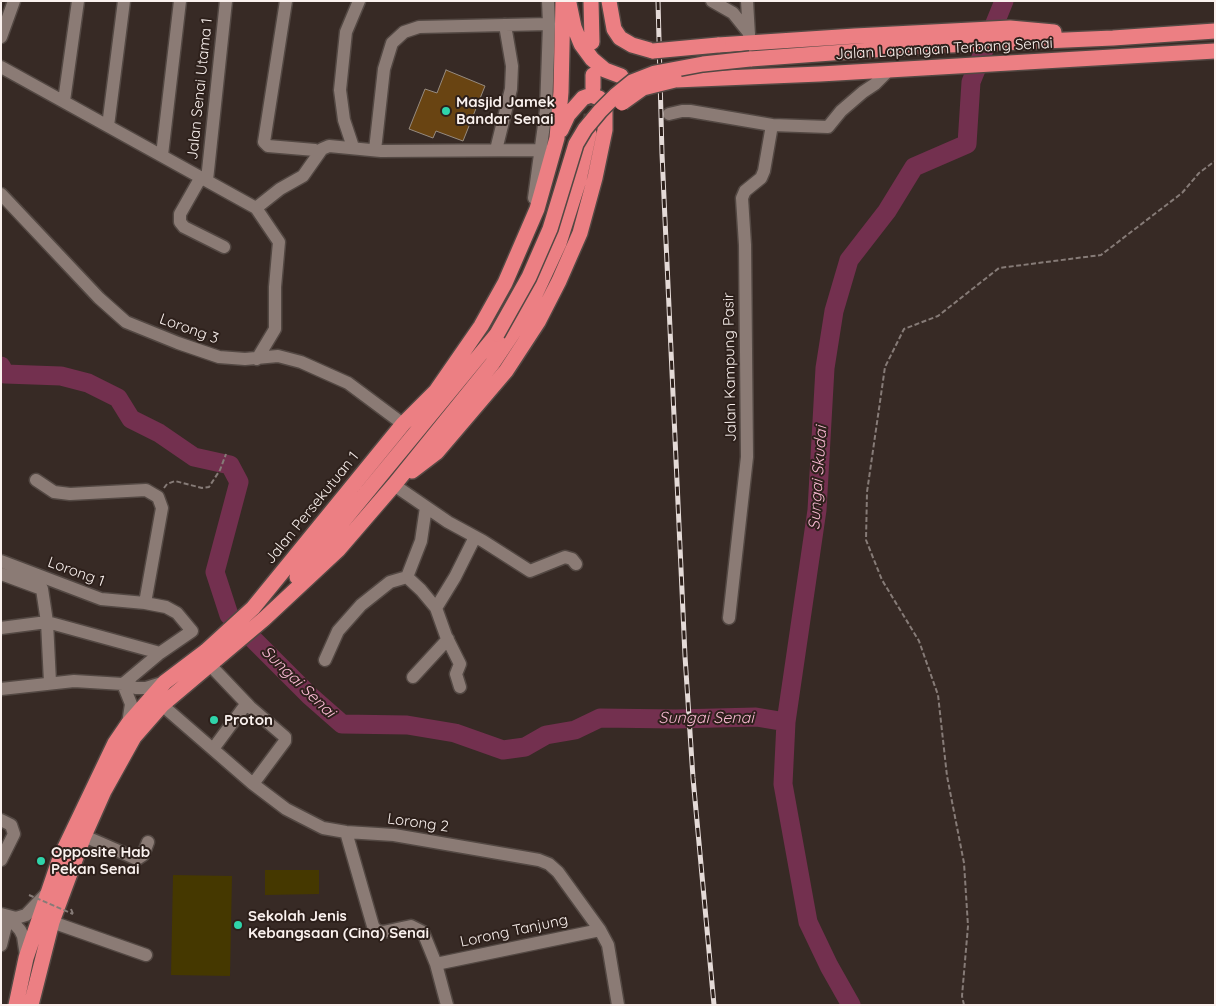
<!DOCTYPE html>
<html>
<head>
<meta charset="utf-8">
<style>
  body { margin:0 }
  #map { position:relative; width:1216px; height:1006px; overflow:hidden; background:#372a25; font-family:Quicksand,sans-serif }
  canvas { display:block }
  .frame { position:absolute; inset:0; border:2px solid #faf1ee; pointer-events:none }
</style>
</head>
<body>
<div id="map">
<canvas width="1216" height="1006"></canvas>
<div class="frame"></div>
</div>
<script>
const g = document.querySelector('canvas').getContext('2d');
g.lineJoin = 'round';
function paint(path, color) {
  g.fillStyle = color;
  g.fill(path, 'evenodd');
}
function poly(rows) {
  const path = new Path2D();
  for (const r of rows) {
    path.moveTo(r[0], r[1]);
    for (let i = 2; i < r.length; i += 2) path.lineTo(r[i], r[i + 1]);
  }
  return path;
}
function trace(path, color, width, dash) {
  g.strokeStyle = color;
  g.lineWidth = width;
  g.lineCap = dash ? 'butt' : 'round';
  g.setLineDash(dash || []);
  g.stroke(path);
}
function write(font, color, halo, rows, align = 'center') {
  g.font = font + ' Quicksand,sans-serif';
  g.lineWidth = 4;
  g.setLineDash([]);
  g.textBaseline = 'middle';
  g.strokeStyle = halo;
  g.fillStyle = color;
  for (const [text, x, y, turn = 0] of rows) {
    g.save();
    g.translate(x, y);
    g.rotate((+turn || 0) * Math.PI / 180);
    g.textAlign = isNaN(turn) ? turn : align;
    if (halo) g.strokeText(text, 0, 0);
    g.fillText(text, 0, 0);
    g.restore();
  }
}
const green = poly([
  [265,870,319,870,319,894,265,895],
  [173,875,232,876,230,976,171,975]
]);
const river = poly([
  [1,366,5,374,61,376,88,383,118,398,131,419,159,433,194,457,230,465,239,482,215,572,229,615,309,695,342,724,407,725,455,733,503,750,525,747,546,735,575,730,600,718,676,719,756,717,786,722],
  [851,1005,829,966,808,922,783,784,786,722,817,510,825,368,834,311,849,260,887,211,914,167,967,144,971,82,1004,1]
]);
const building = poly([
  [446,70,485,86,463,141,436,131,433,138,409,129,425,89,437,93,446,70]
]);
const highwayTunnel = poly([
  [590,129,593,88]
]);
const path = poly([
  [164,488,167,484,175,481,202,488,209,487,220,470,226,454],
  [71,909,73,914],
  [964,1005,962,996,968,926,964,863,947,776,938,695,919,641,882,580,866,540,867,492,885,367,904,329,938,316,999,268,1101,255,1182,193,1199,173,1215,161]
]);
const minor = poly([
  [286,1,264,142,268,146,315,150,320,152],
  [712,1,733,13,749,33],
  [747,1,749,35],
  [1,37,14,1],
  [1,67,256,208,279,242,275,287,275,329,257,359],
  [64,101,78,1],
  [669,114,682,111,690,111,772,125,828,127,841,111,863,92,875,84,890,69],
  [108,126,124,1],
  [353,147,344,120,340,90,346,32,359,1],
  [375,150,384,69,392,43,404,32,419,27,549,24],
  [496,150,511,89,512,66,505,25],
  [162,155,180,1],
  [201,177,180,214,180,222,184,227,224,247],
  [207,180,226,1],
  [1,194,99,298,126,322,178,343,219,357,245,359,278,356,301,362,348,383,403,424],
  [534,198,546,110,549,24,548,1],
  [256,208,280,189,303,176,322,149,329,146,381,151,540,150],
  [36,480,54,492,70,494,146,490,158,497,162,508,145,603],
  [394,485,448,522,483,541,530,571,565,557,572,559,576,564],
  [1,561,101,599,145,603,166,607,177,613,192,631,160,653,123,684],
  [1,574,42,589,47,622,50,682],
  [407,577,421,541,426,507],
  [729,618,747,457,745,245,742,198,745,191,761,178,764,171,772,125],
  [1,628,47,622,160,653],
  [325,660,338,631,361,605,390,582,407,577,421,590,436,608],
  [210,665,250,707,285,737,285,741,253,784],
  [413,677,448,639],
  [123,684,131,704,128,724],
  [460,687,456,674,460,664,446,636,436,608,455,577,475,537],
  [1,689,74,681,123,684,136,688,146,688,165,682],
  [162,705,253,784,286,809,323,828,346,832,394,835,539,860,549,864,558,872,600,930,608,945,618,1005],
  [213,749,244,707,250,707],
  [1,820,11,825,14,834,1,860],
  [346,832,373,926,377,931,383,932,411,926,423,932,436,964,447,1005],
  [84,836,137,859,143,855,148,842],
  [1,914,16,918,26,915,46,894],
  [8,917,20,930,23,936,26,956],
  [52,922,146,955],
  [1,945,8,917],
  [436,964,600,930]
]);
const highway = poly([
  [591,1,592,42],
  [609,1,614,29,620,38,632,45,653,51],
  [569,3,574,27,581,44,592,59,605,70,621,76],
  [718,45,855,36,1010,28,1054,32],
  [750,59,927,46,1113,38,1215,31],
  [675,80,820,74,1215,51],
  [593,88,593,75],
  [412,471,437,452,506,371,538,322,559,281,580,233,595,178,605,130,605,105,599,98,591,95,583,98,568,115,561,130],
  [297,577,497,334],
  [16,1005,26,958,60,858,115,743,128,724,165,682,206,651,253,608,403,424,436,391,481,326,505,283,537,209,557,138,561,92,563,1],
  [31,1005,52,922,84,836,104,791,134,737,162,705,264,619,338,550,394,485,492,364,527,312,559,243,579,180,589,133]
]);
const rail = poly([
  [658,1,662,154,685,656,693,778,714,1005]
]);
const pathBridge = poly([
  [29,895,73,914]
]);
const highwayBridge = poly([
  [653,51,718,45],
  [622,103,643,88,675,80],
  [497,334,529,277,550,229,576,144,585,129,600,111,616,95,632,82,655,73,703,64,750,59]
]);
const markers = [
  [446,111,5,"#2fd4aa"],
  [214,720,5,"#2fd4aa"],
  [41,861,5,"#2fd4aa"],
  [238,925,5,"#2fd4aa"]
];
const streetNames = [
  ["Jalan Lapangan Terbang Senai",944,49,-3],
  ["Jalan Senai Utama 1",200,89,-84],
  ["Lorong 3",189,329,20],
  ["Jalan Kampung Pasir",730,367,-91],
  ["Jalan Persekutuan 1",312,508,-51],
  ["Lorong 1",76,572,20],
  ["Lorong 2",418,823,8],
  ["Lorong Tanjung",514,931,-12]
];
const poiNames = [
  ["Masjid Jamek",456,102],
  ["Bandar Senai",456,119],
  ["Proton",224,720],
  ["Opposite Hab",51,852],
  ["Pekan Senai",51,869],
  ["Sekolah Jenis",248,916],
  ["Kebangsaan (Cina) Senai",248,933]
];
const waterNames = [
  ["Sungai Skudai",818,478,-86],
  ["Sungai Senai",298,682,44],
  ["Sungai Senai",706,718]
];
paint(green, '#453800');
trace(river, '#73304f', 19);
paint(building, '#694412');
trace(building, '#968b80', 1);
trace(highwayTunnel, '#544843', 15, [15, 8]);
trace(minor, '#534843', 15);
trace(highway, '#534843', 18);
trace(path, '#867b77', 2, [5, 2.5]);
trace(minor, '#8b7b75', 12);
trace(highway, '#ec7f83', 15);
trace(rail, '#e4dad7', 5);
trace(rail, '#2d201b', 3, [9]);
trace(highwayBridge, '#534843', 18, []);
trace(pathBridge, '#867b77', 2, [5, 2.5]);
trace(highwayBridge, '#ec7f83', 15);
for (const [x, y, r, color] of markers) {
  const dot = new Path2D();
  dot.arc(x, y, r, 0, 2 * Math.PI);
  g.fillStyle = color;
  g.fill(dot);
  trace(dot, '#2d201b', 2);
}
write('15px', '#faf1ee', '#2d201b', streetNames);
write('bold 15px', '#faf1ee', '#2d201b', poiNames, 'left');
write('italic 16px', '#f8b9d2', '#2d201b', waterNames);
</script>
</body>
</html>
